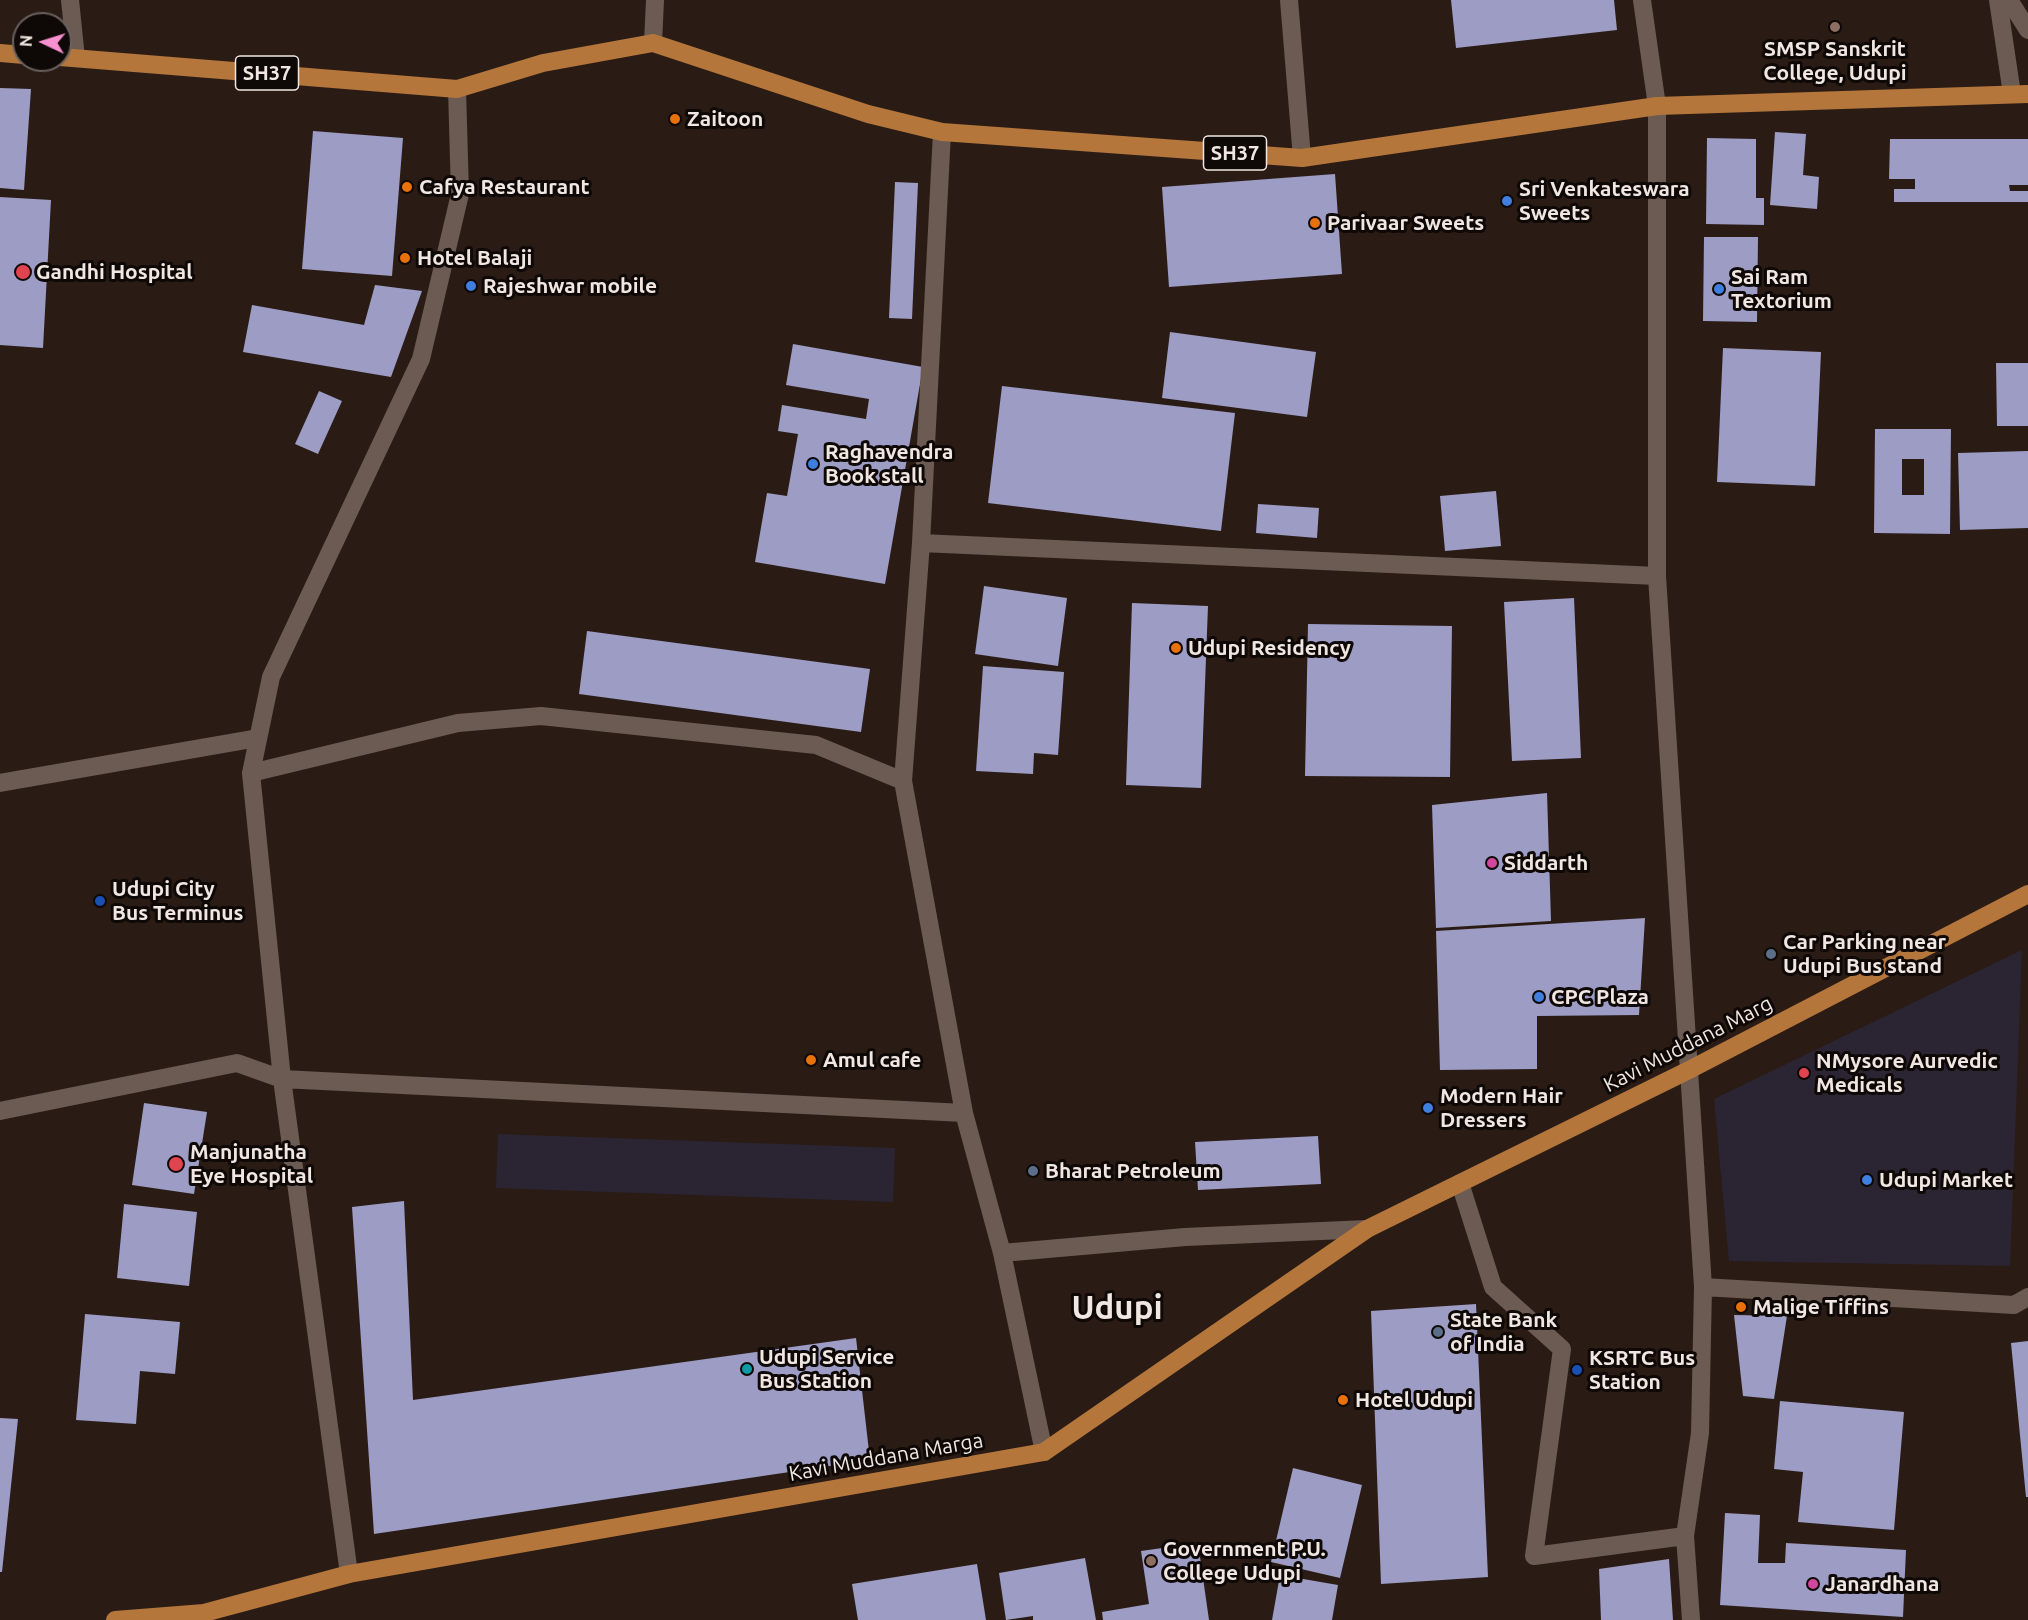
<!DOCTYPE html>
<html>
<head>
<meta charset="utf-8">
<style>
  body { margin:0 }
  #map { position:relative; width:2028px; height:1620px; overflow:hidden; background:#2a1c15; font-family:Ubuntu,sans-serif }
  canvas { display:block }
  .north { position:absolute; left:12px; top:12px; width:60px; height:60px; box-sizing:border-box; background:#0e0806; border:2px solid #69615e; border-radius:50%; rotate:274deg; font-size:16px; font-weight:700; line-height:24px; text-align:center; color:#f1e7e2 }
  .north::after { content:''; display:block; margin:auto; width:21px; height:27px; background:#f690cf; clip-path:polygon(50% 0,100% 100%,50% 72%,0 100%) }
</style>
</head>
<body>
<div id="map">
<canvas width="2028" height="1620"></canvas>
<div class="north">N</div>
</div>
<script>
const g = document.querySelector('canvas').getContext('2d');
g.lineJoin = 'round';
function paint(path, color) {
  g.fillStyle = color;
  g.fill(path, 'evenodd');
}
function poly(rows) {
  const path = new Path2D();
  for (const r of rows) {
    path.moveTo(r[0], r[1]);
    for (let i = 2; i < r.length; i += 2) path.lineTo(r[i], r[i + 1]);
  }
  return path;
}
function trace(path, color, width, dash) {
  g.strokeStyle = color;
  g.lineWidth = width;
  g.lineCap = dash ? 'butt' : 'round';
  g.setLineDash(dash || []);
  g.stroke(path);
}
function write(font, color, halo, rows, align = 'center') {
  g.font = font + ' Ubuntu,sans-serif';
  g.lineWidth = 6;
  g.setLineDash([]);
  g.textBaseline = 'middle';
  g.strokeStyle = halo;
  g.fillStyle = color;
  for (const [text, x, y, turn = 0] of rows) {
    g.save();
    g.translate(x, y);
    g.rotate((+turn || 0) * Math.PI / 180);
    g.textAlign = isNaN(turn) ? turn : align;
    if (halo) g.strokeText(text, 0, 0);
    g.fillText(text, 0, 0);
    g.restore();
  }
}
const commercial = poly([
  [2022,950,2010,1266,1729,1261,1714,1099],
  [498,1134,895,1148,893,1202,496,1188]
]);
const building = poly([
  [1451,0,1614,0,1617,30,1456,48],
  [0,88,31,89,24,190,0,188],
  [313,131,403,138,392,276,302,269],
  [1775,132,1806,134,1803,175,1819,177,1817,209,1770,205],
  [1707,138,1756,139,1756,198,1764,198,1764,225,1706,224],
  [1890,139,2028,139,2028,185,2009,185,2010,191,2028,191,2028,202,1894,202,1894,189,1915,189,1915,179,1889,179],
  [1335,174,1342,274,1169,287,1162,187],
  [895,182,918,183,912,319,889,318],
  [0,197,51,200,43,348,0,345],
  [1704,237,1758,237,1757,322,1703,321],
  [375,285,422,291,391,377,243,352,252,305,364,325],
  [1170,332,1316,352,1307,417,1162,398],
  [793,344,923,367,885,584,755,562,767,493,787,496,798,434,778,431,782,405,866,419,869,399,786,385],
  [1723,348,1821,352,1815,486,1717,482],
  [1996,363,2028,363,2028,426,1997,426],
  [1002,386,1235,413,1221,531,988,503],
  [319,391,342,401,318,454,295,444],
  [1875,429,1951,429,1950,534,1874,533],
  [1902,459,1924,459,1924,495,1902,495],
  [2028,451,2028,528,1960,530,1958,453],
  [1496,491,1501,546,1445,551,1440,496],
  [1258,504,1319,508,1317,538,1256,533],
  [984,586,1067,598,1058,666,975,654],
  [1574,598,1581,758,1512,761,1504,602],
  [1132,603,1208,606,1201,788,1126,785],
  [1308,624,1452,626,1450,777,1305,776],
  [587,631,870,669,861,732,579,694],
  [983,666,1064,672,1058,755,1034,753,1033,774,976,771],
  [1547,793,1551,921,1436,928,1432,805],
  [1645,918,1639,1015,1537,1016,1537,1069,1440,1070,1436,931],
  [144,1103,207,1112,194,1194,132,1185],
  [1318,1136,1321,1184,1198,1190,1195,1142],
  [404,1201,413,1400,856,1338,870,1460,374,1534,352,1207],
  [124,1204,197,1212,189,1286,117,1278],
  [1476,1304,1488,1577,1381,1584,1371,1311],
  [85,1314,180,1322,175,1374,140,1371,136,1424,76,1420],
  [1734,1315,1787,1316,1774,1399,1743,1396],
  [2028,1341,2028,1497,2026,1497,2011,1343],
  [1780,1401,1904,1412,1894,1530,1798,1522,1803,1472,1774,1469],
  [0,1418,18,1419,2,1572,0,1572],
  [1293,1468,1362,1485,1340,1578,1271,1562],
  [1725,1513,1760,1515,1758,1563,1785,1563,1786,1543,1906,1550,1903,1617,1720,1605],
  [1198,1543,1209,1620,1103,1620,1102,1612,1149,1604,1141,1551],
  [1085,1558,1096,1620,1033,1620,1033,1616,1006,1620,999,1573],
  [1669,1559,1673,1620,1601,1620,1599,1569],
  [977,1564,986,1620,858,1620,852,1584],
  [1280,1575,1338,1585,1332,1620,1272,1620]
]);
const minor = poly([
  [70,0,76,58],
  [1289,0,1302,158],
  [1642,0,1657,106,1657,576,1703,1287,1700,1433,1685,1536,1691,1620],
  [1998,0,2012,94],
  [2009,0,2028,30],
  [653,43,655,0],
  [942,132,921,543,903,781,964,1113,1002,1253,1044,1452],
  [921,543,1657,576],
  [251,773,458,723,541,716,816,745,903,781],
  [0,783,258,738],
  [0,1111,237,1063,282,1079,964,1113],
  [1460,1183,1493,1287,1562,1349,1534,1556,1685,1536],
  [1002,1253,1185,1237,1367,1229],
  [1703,1287,2014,1305,2028,1297],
  [349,1574,282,1079,251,773,271,677,421,359,460,194,457,89]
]);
const major = poly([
  [0,53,24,55],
  [60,57,457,89,543,63,653,43,868,114,942,132,1302,158,1657,106,2028,94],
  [115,1620,204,1613,349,1574,1044,1452,1367,1229,1689,1070,2028,894]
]);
const markers = [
  [1835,27,6,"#8d6e63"],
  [675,119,6,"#e8710a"],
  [407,187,6,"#e8710a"],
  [1507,201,6,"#3f7fe0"],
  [1315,223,6,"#e8710a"],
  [405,258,6,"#e8710a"],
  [23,272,8,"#e0444e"],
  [471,286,6,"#3f7fe0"],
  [1719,289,6,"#3f7fe0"],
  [813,464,6,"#3f7fe0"],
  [1176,648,6,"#e8710a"],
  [1492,863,6,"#d1479c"],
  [100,901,6,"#1a4fb4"],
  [1771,954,6,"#5c6f8a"],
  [1539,997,6,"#3f7fe0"],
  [811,1060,6,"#e8710a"],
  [1804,1073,6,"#e0444e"],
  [1428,1108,6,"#3f7fe0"],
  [176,1164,8,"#e0444e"],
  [1033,1171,6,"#5c6f8a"],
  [1867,1180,6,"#3f7fe0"],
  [1741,1307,6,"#e8710a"],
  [1438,1332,6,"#5c6f8a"],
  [747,1369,6,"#0f9aa8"],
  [1577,1370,6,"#1a4fb4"],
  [1343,1400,6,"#e8710a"],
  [1151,1561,6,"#8d6e63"],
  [1813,1584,6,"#d1479c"]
];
const shields = [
  [267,73,63],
  [1235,153,63]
];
const shieldNames = [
  ["SH37",267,73],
  ["SH37",1235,153]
];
const poiNames = [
  ["SMSP Sanskrit",1835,49,"center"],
  ["College, Udupi",1835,73,"center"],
  ["Zaitoon",687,119],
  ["Cafya Restaurant",419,187],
  ["Sri Venkateswara",1519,189],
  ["Sweets",1519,213],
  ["Parivaar Sweets",1327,223],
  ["Hotel Balaji",417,258],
  ["Gandhi Hospital",36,272],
  ["Sai Ram",1731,277],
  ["Textorium",1731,301],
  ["Rajeshwar mobile",483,286],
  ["Raghavendra",825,452],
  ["Book stall",825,476],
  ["Udupi Residency",1188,648],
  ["Siddarth",1504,863],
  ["Udupi City",112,889],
  ["Bus Terminus",112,913],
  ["Car Parking near",1783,942],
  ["Udupi Bus stand",1783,966],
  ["CPC Plaza",1551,997],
  ["Amul cafe",823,1060],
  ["NMysore Aurvedic",1816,1061],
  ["Medicals",1816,1085],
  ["Modern Hair",1440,1096],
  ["Dressers",1440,1120],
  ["Manjunatha",190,1152],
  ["Eye Hospital",190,1176],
  ["Bharat Petroleum",1045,1171],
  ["Udupi Market",1879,1180],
  ["Malige Tiffins",1753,1307],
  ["State Bank",1450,1320],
  ["of India",1450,1344],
  ["Udupi Service",759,1357],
  ["Bus Station",759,1381],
  ["KSRTC Bus",1589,1358],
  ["Station",1589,1382],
  ["Hotel Udupi",1355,1400],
  ["Government P.U.",1163,1549],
  ["College Udupi",1163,1573],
  ["Janardhana",1825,1584]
];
const streetNames = [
  ["Kavi Muddana Marg",1688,1044,-27],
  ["Kavi Muddana Marga",886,1457,-10]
];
const townNames = [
  ["Udupi",1117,1308]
];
paint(commercial, '#2b2433');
paint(building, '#9c9cc5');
trace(minor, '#6c5b53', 18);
trace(major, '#b5763c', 18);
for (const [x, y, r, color] of markers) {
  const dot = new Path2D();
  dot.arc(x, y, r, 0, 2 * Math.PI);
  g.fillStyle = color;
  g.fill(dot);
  trace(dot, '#0e0806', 2);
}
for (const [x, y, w] of shields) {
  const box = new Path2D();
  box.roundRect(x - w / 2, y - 17, w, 34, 4.5);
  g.fillStyle = '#0e0806';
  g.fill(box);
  trace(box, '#f1e7e2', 1.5);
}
write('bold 20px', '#f1e7e2', null, shieldNames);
write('bold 21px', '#f1e7e2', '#0e0806', poiNames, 'left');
write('21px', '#f1e7e2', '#0e0806', streetNames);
write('bold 33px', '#f1e7e2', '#0e0806', townNames);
</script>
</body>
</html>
